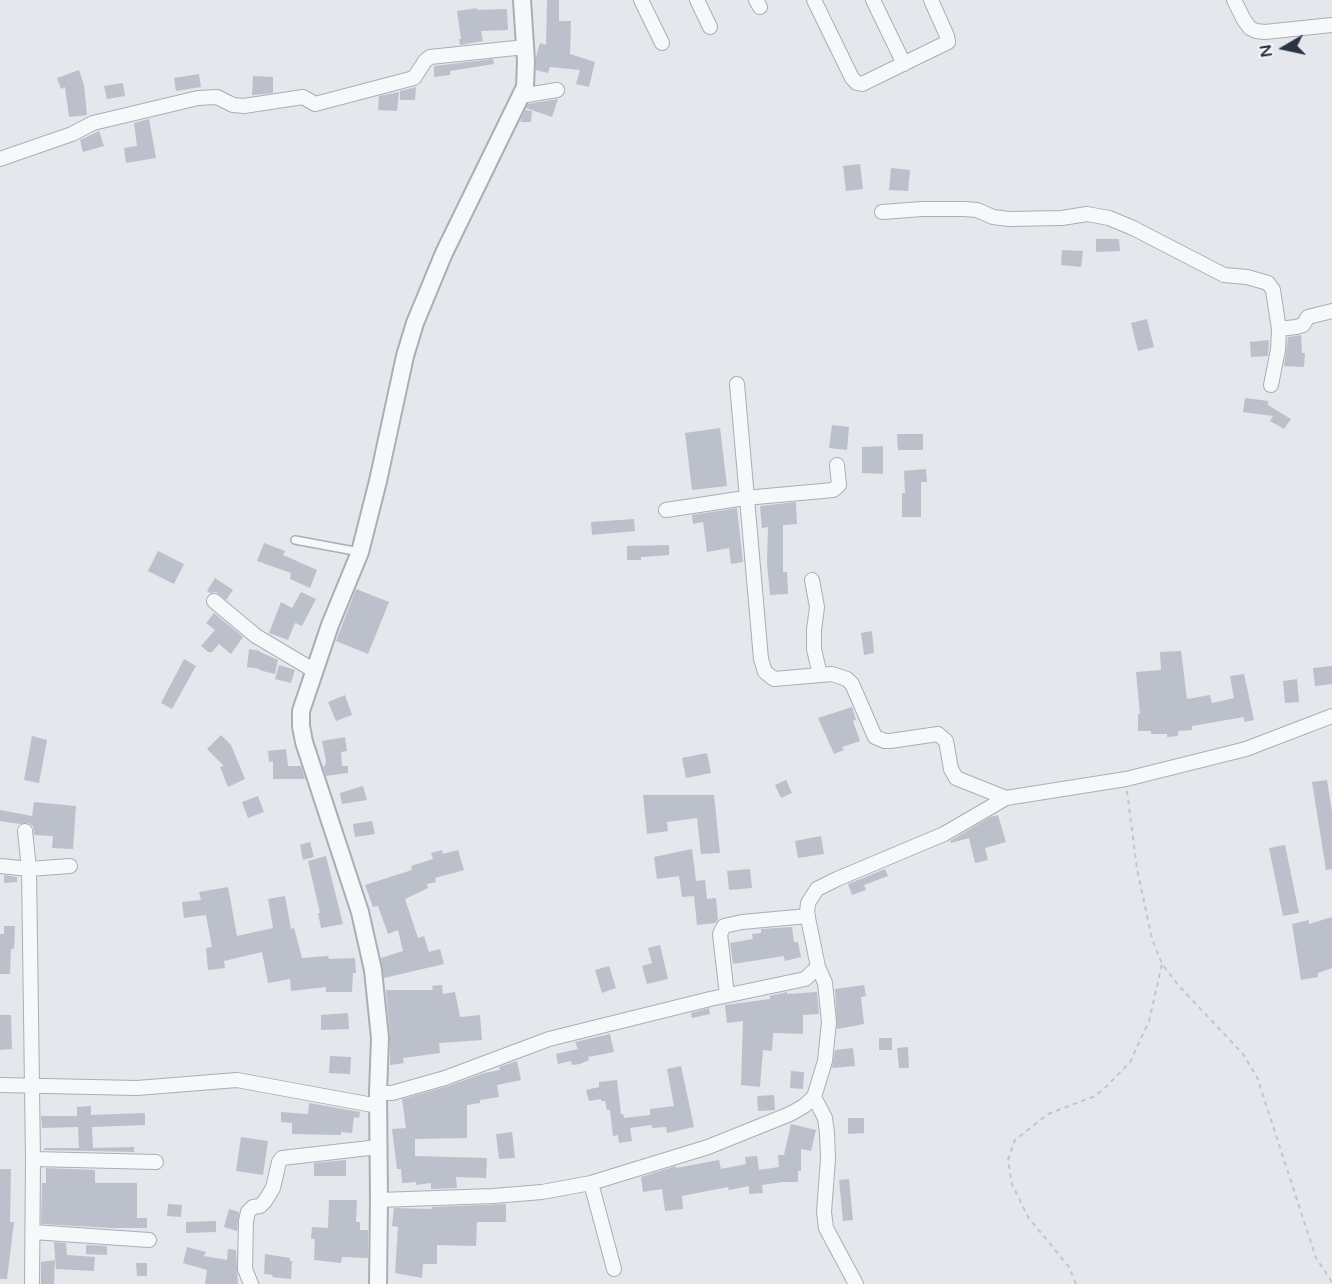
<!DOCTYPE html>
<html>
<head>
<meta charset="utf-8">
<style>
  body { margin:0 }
  #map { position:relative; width:1332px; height:1284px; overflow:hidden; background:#e4e7ec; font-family:"Varela Round",sans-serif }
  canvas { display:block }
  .north { position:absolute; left:1254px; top:18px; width:60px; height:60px; -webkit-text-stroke:4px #f4f6f9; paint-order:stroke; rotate:261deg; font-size:16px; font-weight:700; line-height:24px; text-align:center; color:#2b3445 }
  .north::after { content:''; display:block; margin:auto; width:21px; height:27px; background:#2b3445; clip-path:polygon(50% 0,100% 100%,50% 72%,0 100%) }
</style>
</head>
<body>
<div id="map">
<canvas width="1332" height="1284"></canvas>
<div class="north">N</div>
</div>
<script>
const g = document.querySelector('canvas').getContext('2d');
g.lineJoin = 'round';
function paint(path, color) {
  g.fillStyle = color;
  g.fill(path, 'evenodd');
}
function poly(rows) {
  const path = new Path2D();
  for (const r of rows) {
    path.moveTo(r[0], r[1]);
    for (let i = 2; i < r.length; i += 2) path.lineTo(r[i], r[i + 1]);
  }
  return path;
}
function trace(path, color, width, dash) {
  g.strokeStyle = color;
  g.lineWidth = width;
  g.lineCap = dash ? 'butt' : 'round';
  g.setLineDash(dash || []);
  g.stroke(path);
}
const building = poly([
  [547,0,559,0,559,21,571,21,570,54,595,62,589,87,576,84,580,70,550,67,548,73,536,70,536,57,540,43,546,45],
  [477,8,477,10,507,9,508,30,481,31,483,41,460,45,459,39,461,39,457,11],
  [493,59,494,64,450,71,450,75,434,77,434,66],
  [79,70,84,85,87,115,69,117,65,87,61,89,57,78],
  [199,74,201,87,176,91,174,78],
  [253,76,273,77,273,93,252,95],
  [123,83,125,96,107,99,104,86],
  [416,87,415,100,400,100,400,91],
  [399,92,397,111,378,110,379,96],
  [558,99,552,117,526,108,528,104],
  [525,110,532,111,531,122,520,122],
  [149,119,156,158,126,163,124,148,137,146,134,123],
  [99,131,104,146,83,152,80,140],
  [860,164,863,189,846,191,843,166],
  [891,168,910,170,908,191,889,190],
  [1096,239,1119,239,1120,251,1096,252],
  [1062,250,1083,251,1081,267,1061,265],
  [1147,319,1154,347,1138,351,1131,323],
  [1301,335,1302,353,1305,353,1304,367,1284,366,1288,337],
  [1269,340,1268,356,1251,357,1250,342],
  [1245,398,1268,401,1268,405,1291,419,1284,429,1270,421,1273,416,1243,412],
  [832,425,849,427,847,450,829,448],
  [720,428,727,486,692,490,685,433],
  [897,434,923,434,923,450,898,450],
  [883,446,883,474,862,473,862,447],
  [926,469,927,482,921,482,921,517,902,517,902,493,905,493,904,471],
  [796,502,797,524,783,525,783,572,787,572,788,594,770,595,767,564,768,527,762,528,760,506],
  [737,508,743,562,731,564,729,548,707,552,703,522,693,524,692,515],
  [634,519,635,531,592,535,591,522],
  [264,543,285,551,283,555,317,570,310,588,290,579,291,573,257,561],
  [669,545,669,555,641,557,641,560,627,560,627,546],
  [158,551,184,564,174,584,148,571],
  [215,578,233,590,226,600,216,592,210,593,207,591],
  [356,589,389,602,368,654,336,641],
  [301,592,316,599,302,626,295,623,288,640,269,633,281,602,292,608],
  [214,613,243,637,231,654,219,644,212,652,208,652,201,646,215,630,206,623],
  [872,631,874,653,864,655,861,633],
  [249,649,260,651,260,652,278,660,275,674,259,670,260,669,247,667],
  [1181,651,1187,699,1210,695,1212,703,1234,698,1230,676,1244,674,1254,720,1244,722,1244,717,1192,726,1192,730,1178,731,1178,736,1167,737,1167,734,1151,734,1151,731,1138,731,1138,714,1140,714,1136,672,1161,670,1160,652],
  [184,659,196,666,172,709,161,703],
  [279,665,295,670,291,683,275,679],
  [1332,666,1332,684,1315,686,1313,668],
  [1297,679,1299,702,1285,703,1283,681],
  [345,695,352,715,336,721,328,702],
  [852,707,856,720,853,721,860,741,842,747,844,750,834,754,818,718],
  [221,735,231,745,245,779,228,787,220,767,224,766,207,749],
  [32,736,47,740,39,783,24,780],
  [345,737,347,751,341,752,342,766,348,766,348,773,326,776,323,766,325,766,326,761,322,741],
  [286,749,288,766,301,766,305,779,273,779,273,761,269,762,268,751],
  [707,753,711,773,686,778,682,758],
  [786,780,792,793,781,798,775,785],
  [1327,780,1332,812,1332,869,1326,870,1312,782],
  [363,786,367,800,342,804,340,793],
  [643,795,714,795,720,853,701,854,697,818,667,822,668,831,647,834],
  [258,796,264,812,248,818,242,802],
  [34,802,76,806,73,849,52,848,53,836,34,835,33,826,28,823,20,824,0,821,0,810,32,816],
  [998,815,1006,842,985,848,988,860,975,863,969,838,951,843,950,841,990,817],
  [372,821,375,834,355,837,353,824],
  [821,836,824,854,798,858,795,841],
  [310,842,314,857,303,860,300,845],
  [1285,845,1299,913,1283,916,1269,848],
  [692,849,696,881,705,880,707,899,716,898,718,920,715,923,697,925,694,896,682,897,679,876,657,879,654,857],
  [442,850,443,854,458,850,464,870,435,878,436,882,427,884,428,888,405,899,418,938,424,936,429,952,440,949,444,964,384,978,381,958,403,951,398,930,388,934,378,906,373,907,365,885,412,870,411,866,433,859,431,853],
  [326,856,343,924,321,928,318,913,320,913,308,861],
  [750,869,752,888,729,890,727,871],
  [885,869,888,876,864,885,866,890,852,895,848,884],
  [4,875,17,877,17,882,4,883],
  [228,887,237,936,273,928,268,899,285,896,291,929,294,928,302,958,328,956,329,959,355,958,356,973,353,973,352,992,326,992,326,987,291,991,290,979,268,983,262,952,224,961,225,968,208,970,206,948,212,947,206,915,184,918,182,902,201,900,199,892],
  [1332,917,1332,968,1318,973,1318,977,1301,980,1292,924,1309,920,1309,924],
  [4,926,15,926,14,949,11,949,10,974,0,974,0,934,4,934],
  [792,927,794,942,798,942,801,957,785,961,784,956,733,964,730,943,753,939,752,934,761,933,761,929],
  [660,945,668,979,647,984,642,966,652,963,648,948],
  [609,966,616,988,602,993,595,970],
  [442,985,443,994,455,992,460,1017,480,1015,482,1040,439,1043,440,1053,403,1058,404,1063,390,1065,390,1037,386,990,433,990,432,986],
  [864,985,866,996,861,997,864,1024,837,1029,835,989],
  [787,992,787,994,817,992,819,1014,803,1015,803,1034,773,1033,772,1051,763,1050,760,1087,741,1085,743,1021,727,1023,725,1005,770,999,770,996],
  [709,1008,710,1014,692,1018,691,1013],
  [348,1013,349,1029,321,1030,321,1015],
  [0,1015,11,1015,12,1049,0,1050],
  [610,1034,614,1052,588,1057,589,1060,580,1064,572,1065,571,1061,558,1064,556,1054,578,1049,575,1042],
  [879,1038,892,1038,892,1050,879,1050],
  [908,1047,909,1068,899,1068,897,1048],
  [853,1048,855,1066,832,1068,835,1050],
  [330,1056,351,1057,350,1074,329,1073],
  [517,1061,521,1080,497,1085,499,1097,480,1100,480,1103,467,1105,467,1138,415,1139,415,1156,487,1158,486,1178,456,1177,457,1188,431,1189,431,1183,416,1185,416,1182,402,1183,401,1169,397,1169,392,1129,406,1128,402,1099,448,1086,484,1073,500,1070,499,1067],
  [681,1066,694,1127,667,1133,666,1127,652,1128,652,1125,630,1128,632,1141,619,1143,618,1135,613,1136,610,1110,607,1110,605,1101,601,1101,601,1099,589,1101,586,1090,599,1087,599,1082,617,1080,621,1114,623,1114,624,1118,650,1115,650,1109,674,1106,667,1069],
  [791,1071,804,1072,803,1089,790,1088],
  [774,1095,775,1110,758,1111,757,1096],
  [309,1103,360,1112,359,1118,354,1117,352,1133,341,1132,341,1135,292,1134,292,1123,281,1122,281,1112,308,1114],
  [91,1106,91,1115,145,1113,145,1125,92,1127,93,1148,134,1147,134,1152,44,1150,44,1148,79,1148,78,1127,42,1128,41,1116,77,1116,77,1107],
  [848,1118,864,1118,864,1133,848,1134],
  [791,1124,816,1130,811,1151,801,1149,801,1171,798,1171,798,1182,783,1182,762,1185,763,1193,749,1194,749,1186,729,1190,728,1187,682,1196,683,1209,665,1211,662,1189,643,1192,641,1177,676,1166,676,1168,719,1160,721,1169,746,1164,745,1157,757,1156,759,1170,779,1167,778,1155,784,1155],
  [512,1132,515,1158,499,1159,496,1134],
  [241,1137,268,1141,263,1175,236,1171],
  [346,1160,346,1176,314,1176,314,1163],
  [46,1168,95,1170,95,1183,137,1183,137,1218,147,1218,147,1228,112,1228,41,1224,42,1183,46,1183],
  [0,1169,11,1169,10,1222,14,1222,7,1279,0,1279],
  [849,1179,853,1220,843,1221,839,1180],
  [329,1200,357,1200,356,1222,360,1222,360,1230,368,1230,368,1258,342,1257,341,1263,314,1260,315,1239,311,1239,312,1227,328,1228],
  [168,1204,182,1205,181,1217,167,1216],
  [506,1204,506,1222,477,1222,476,1246,437,1245,437,1264,423,1264,422,1278,395,1273,398,1227,392,1226,394,1208,432,1209,432,1207],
  [229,1209,239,1212,237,1231,224,1227],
  [216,1221,216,1232,186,1233,186,1222],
  [54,1242,66,1243,67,1255,95,1257,94,1271,56,1269],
  [86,1245,107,1246,107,1255,86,1254],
  [187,1247,206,1252,204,1256,227,1260,228,1249,236,1250,238,1284,205,1284,207,1270,183,1263],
  [265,1254,290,1258,290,1261,292,1261,291,1279,272,1277,273,1275,264,1274],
  [55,1260,54,1284,41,1284,41,1262],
  [136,1263,147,1263,147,1276,137,1276]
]);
const path = poly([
  [1127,791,1137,869,1152,939,1162,964,1179,986,1243,1054,1257,1077,1316,1258,1332,1282],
  [1076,1284,1069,1267,1028,1217,1012,1184,1008,1160,1015,1140,1048,1114,1095,1096,1107,1086,1130,1062,1149,1021,1162,964]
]);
const service = poly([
  [295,540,360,552]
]);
const minor = poly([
  [641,0,662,43],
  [697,0,710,27],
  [756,0,760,7],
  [814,0,852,78,857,83,862,84,948,42,947,36,931,0],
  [873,0,904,64],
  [1234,0,1244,20,1250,28,1256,31,1265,32,1332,25],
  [521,96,557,90],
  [0,159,72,134,93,123,198,98,217,97,233,105,244,106,303,97,315,104,414,78,425,61,430,57,525,47],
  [882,212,922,209,964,209,977,210,993,217,1009,219,1062,218,1087,214,1109,218,1133,228,1224,275,1247,277,1268,283,1273,290,1279,329,1278,350,1271,385],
  [1279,329,1296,327,1303,325,1308,317,1332,311],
  [737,384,761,659,765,672,774,679,832,674,847,679,852,684,875,737,885,741,890,741,938,734,946,741,951,769,956,778,1006,798],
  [666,510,745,498,833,490,839,485,837,465],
  [812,580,817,607,814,630,814,649,820,675],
  [214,601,256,636,315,671],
  [25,831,29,869,70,866],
  [0,866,29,869,33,1159,32,1284],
  [727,995,720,934,724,926,742,922,808,916],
  [0,1085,137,1088,237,1080,378,1106],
  [378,1093,392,1093,445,1078,549,1039,710,999,805,979,818,967,807,913,808,903,817,889,837,879,944,834,1006,798,1126,779,1246,749,1332,716],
  [814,1097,825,1118,827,1133,828,1159,824,1212,826,1228,856,1284],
  [33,1159,156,1162],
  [591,1183,614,1269],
  [379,1200,493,1196,542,1192,591,1183,708,1147,790,1114,804,1106,814,1097,825,1061,829,1022,825,983,818,967],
  [33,1232,149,1240],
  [251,1284,245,1269,246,1221,248,1212,253,1207,260,1206,265,1201,273,1188,279,1162,282,1158,378,1147]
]);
const tertiary = poly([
  [378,1284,379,1200,378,1093,380,1038,373,970,360,912,304,742,301,726,301,711,330,625,360,552,378,481,405,356,415,323,444,253,525,87,526,61,522,0]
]);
paint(building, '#bbc0ca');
trace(service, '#a9aeb7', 10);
trace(minor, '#a9aeb7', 16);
trace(tertiary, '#a9aeb7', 20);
trace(path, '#c2c5cb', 2, [4.5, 4.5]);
trace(service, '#f7f8fa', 7);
trace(minor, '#f7f8fa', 14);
trace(tertiary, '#f7f8fa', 16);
</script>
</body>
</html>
